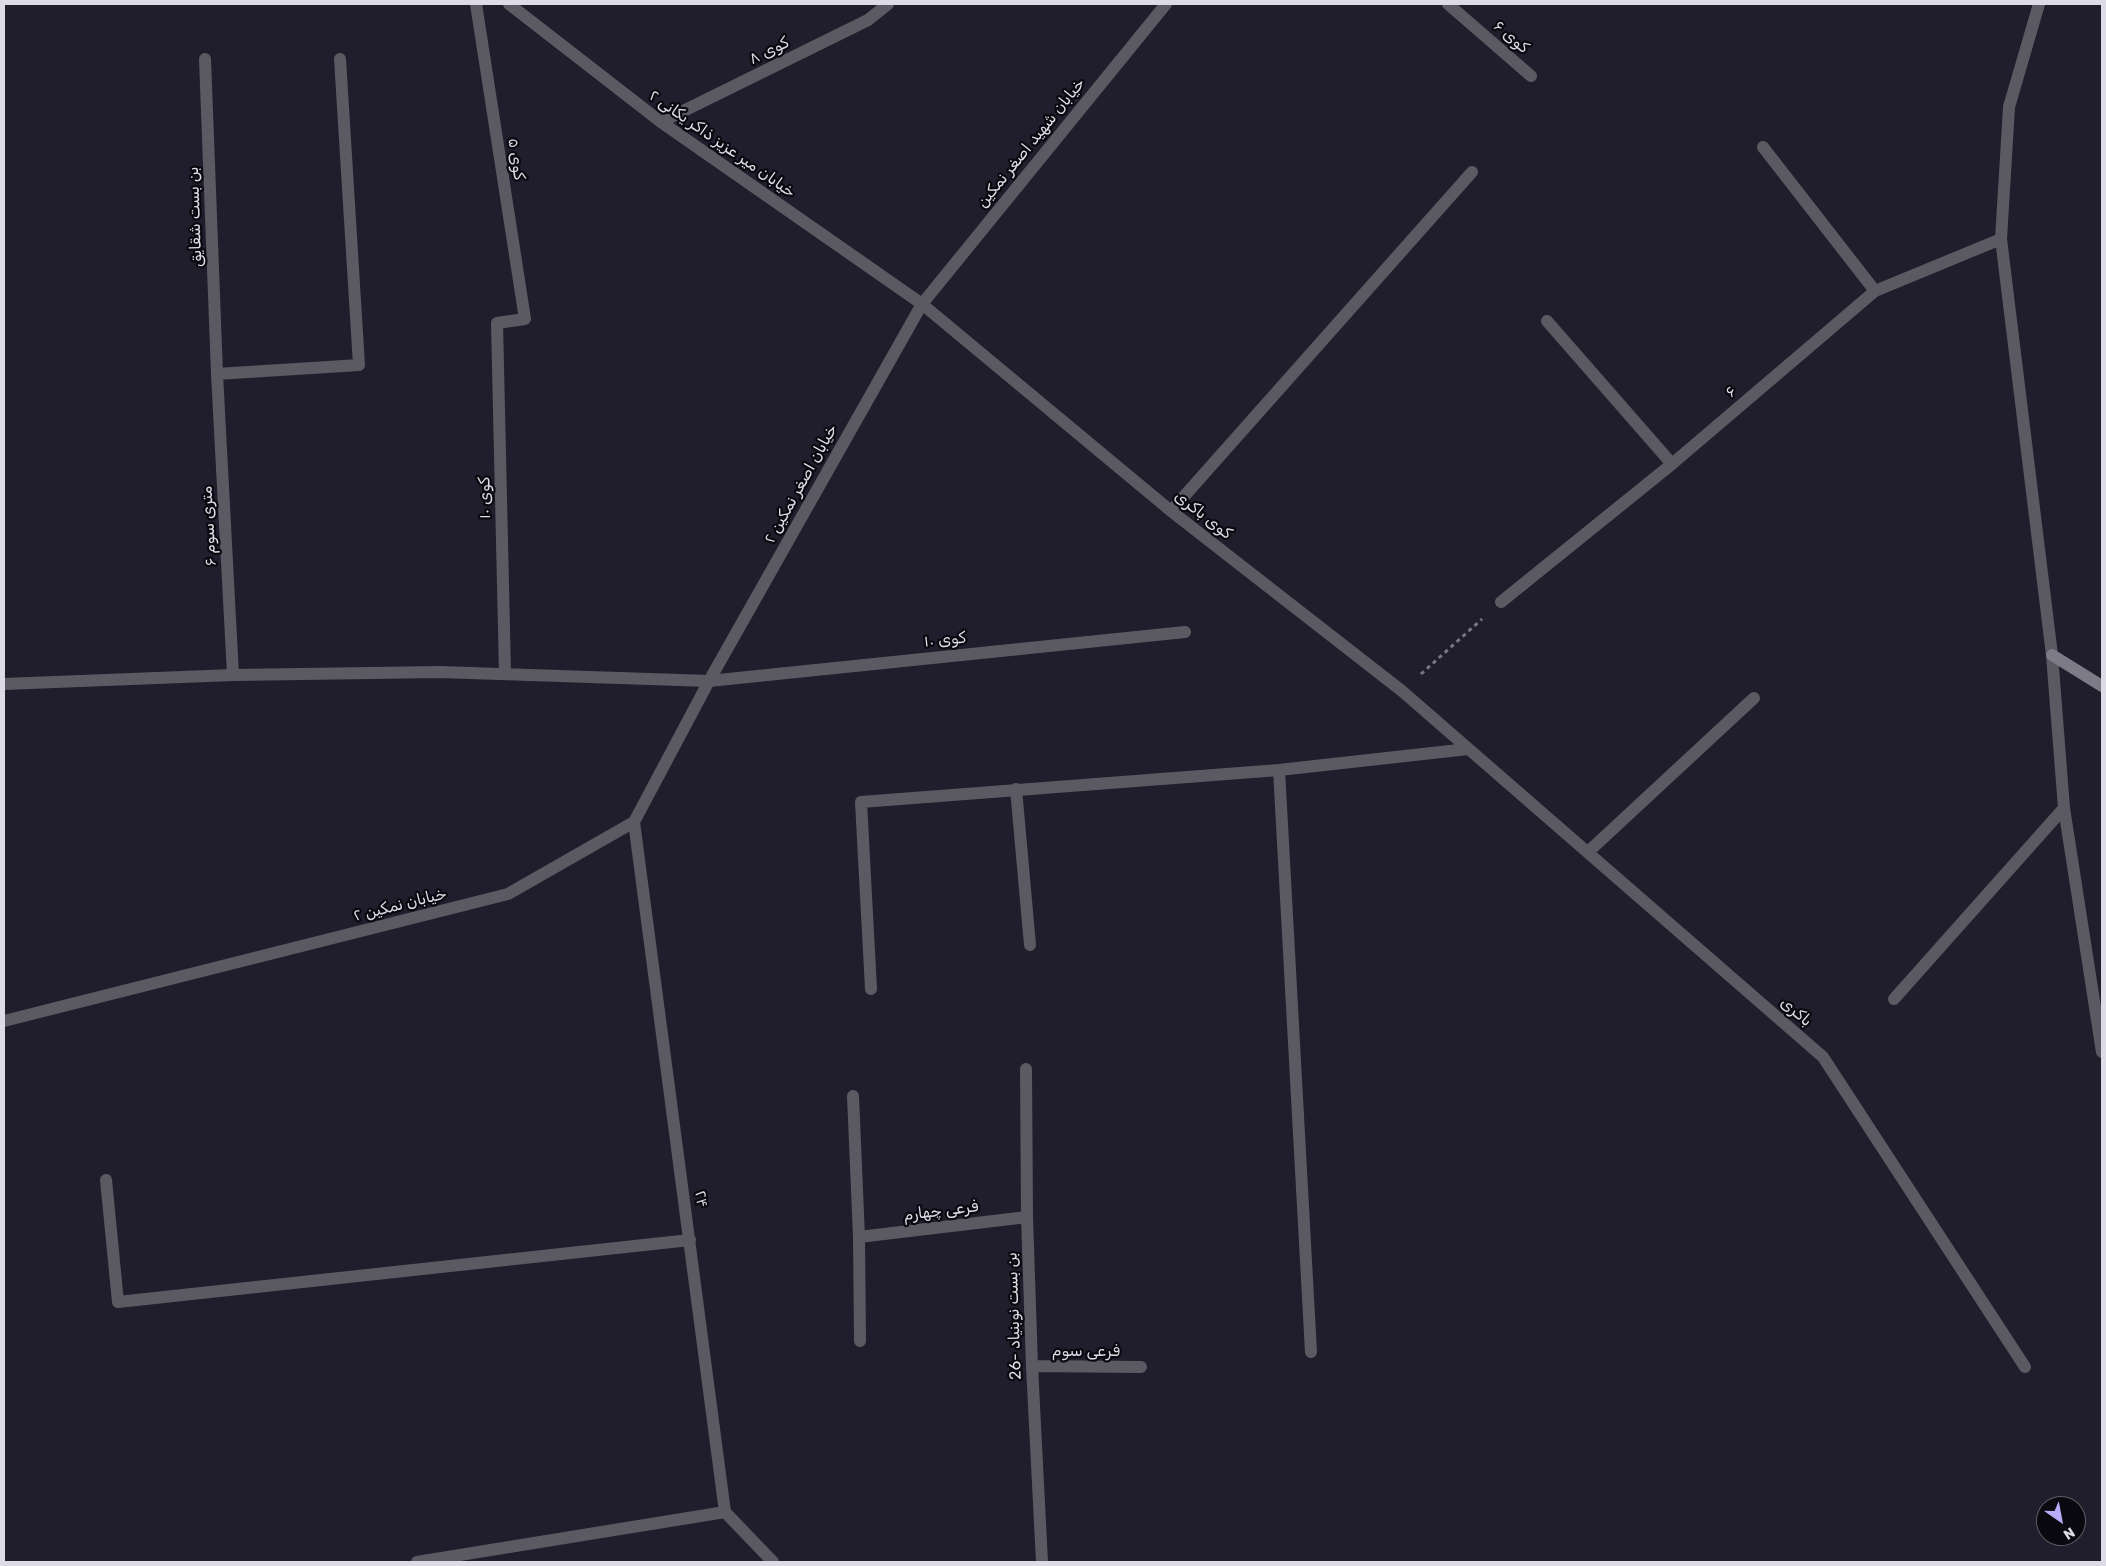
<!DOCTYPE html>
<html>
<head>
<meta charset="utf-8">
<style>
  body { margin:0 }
  #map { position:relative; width:2106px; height:1566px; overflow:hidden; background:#201e2c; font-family:Rubik,sans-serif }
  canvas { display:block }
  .frame { position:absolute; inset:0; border:5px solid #dddce6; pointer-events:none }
  .north { position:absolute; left:2036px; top:1496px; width:50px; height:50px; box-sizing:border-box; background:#0a090f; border:1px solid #5e5d65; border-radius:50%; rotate:147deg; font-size:14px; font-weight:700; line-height:20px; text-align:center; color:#dddce6 }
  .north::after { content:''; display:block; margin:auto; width:18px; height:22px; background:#b6acf8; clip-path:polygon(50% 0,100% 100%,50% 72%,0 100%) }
</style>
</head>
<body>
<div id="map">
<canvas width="2106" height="1566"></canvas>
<div class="frame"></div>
<div class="north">N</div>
</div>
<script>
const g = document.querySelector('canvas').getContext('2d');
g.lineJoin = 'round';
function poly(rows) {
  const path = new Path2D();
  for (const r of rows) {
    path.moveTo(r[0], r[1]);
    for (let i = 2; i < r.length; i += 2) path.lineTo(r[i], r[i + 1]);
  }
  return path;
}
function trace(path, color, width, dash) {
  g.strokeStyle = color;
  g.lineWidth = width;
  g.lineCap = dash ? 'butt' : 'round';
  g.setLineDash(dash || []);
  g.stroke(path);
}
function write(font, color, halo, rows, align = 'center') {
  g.font = font + ' Rubik,"Noto Naskh Arabic",sans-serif';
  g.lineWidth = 4.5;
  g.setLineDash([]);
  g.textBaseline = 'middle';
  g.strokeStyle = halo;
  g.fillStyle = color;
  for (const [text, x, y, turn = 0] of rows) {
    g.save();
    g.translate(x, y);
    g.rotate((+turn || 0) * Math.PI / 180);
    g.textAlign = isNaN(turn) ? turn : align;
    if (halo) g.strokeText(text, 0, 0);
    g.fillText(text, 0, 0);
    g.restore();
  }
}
const path = poly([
  [1421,674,1482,619]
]);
const minor = poly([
  [476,4,525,319,497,323,505,673],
  [509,4,661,122,922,304,1171,511,1402,691,1823,1057,2025,1367],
  [1448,4,1531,76],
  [2039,4,2009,107,2001,239,2052,655,2064,808,2102,1052],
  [205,59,217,374,233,675],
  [661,122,868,20,888,4],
  [1763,147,1875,291],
  [1547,321,1672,464],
  [217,374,359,365,340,59],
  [1171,511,1472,172],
  [1501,602,1672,464,1875,291,2001,239],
  [4,684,233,675,440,672,709,681,1185,632],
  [1279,770,1311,1352],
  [1016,789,1030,945],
  [634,822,725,1512,773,1562],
  [1588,852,1754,698],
  [871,989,861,802,1279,770,1468,749],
  [1894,999,2064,808],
  [4,1021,508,894,634,822,709,681,922,304,1166,4],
  [1026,1069,1027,1217,1032,1366,1042,1562],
  [853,1096,859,1237,860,1341],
  [106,1180,118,1302,690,1240],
  [859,1237,1027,1217],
  [1032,1366,1141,1367],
  [417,1562,725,1512]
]);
const secondary = poly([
  [2052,655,2102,686]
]);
const streetNames = [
  ["کوی ۶",1511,37,41],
  ["کوی ۸",769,51,-26],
  ["خیابان شهید اصغر نمکین",1031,143,-51],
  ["۲ خیابان میر عزیز ذاکر یکانی",722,144,35],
  ["کوی ۵",516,159,81],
  ["بن بست شقایق",195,217,-92],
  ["۶",1731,392,-40],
  ["خیابان اصغر نمکین ۲",801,484,-61],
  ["کوی ۱۰",485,498,-91],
  ["کوی باکری",1203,515,38],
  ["۶ متری سوم",209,526,-93],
  ["کوی ۱۰",945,640,-6],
  ["خیابان نمکین ۲",400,905,-14],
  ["باکری",1796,1012,41],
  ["۲۴",701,1199,82],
  ["فرعی چهارم",941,1211,-7],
  ["26- بن بست نوبنیاد",1014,1316,-92],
  ["فرعی سوم",1086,1351]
];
trace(path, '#797783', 3, [4, 4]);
trace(minor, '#5b5a62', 12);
trace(secondary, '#7c7b87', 12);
write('16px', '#dddce6', '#0a090f', streetNames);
</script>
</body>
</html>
